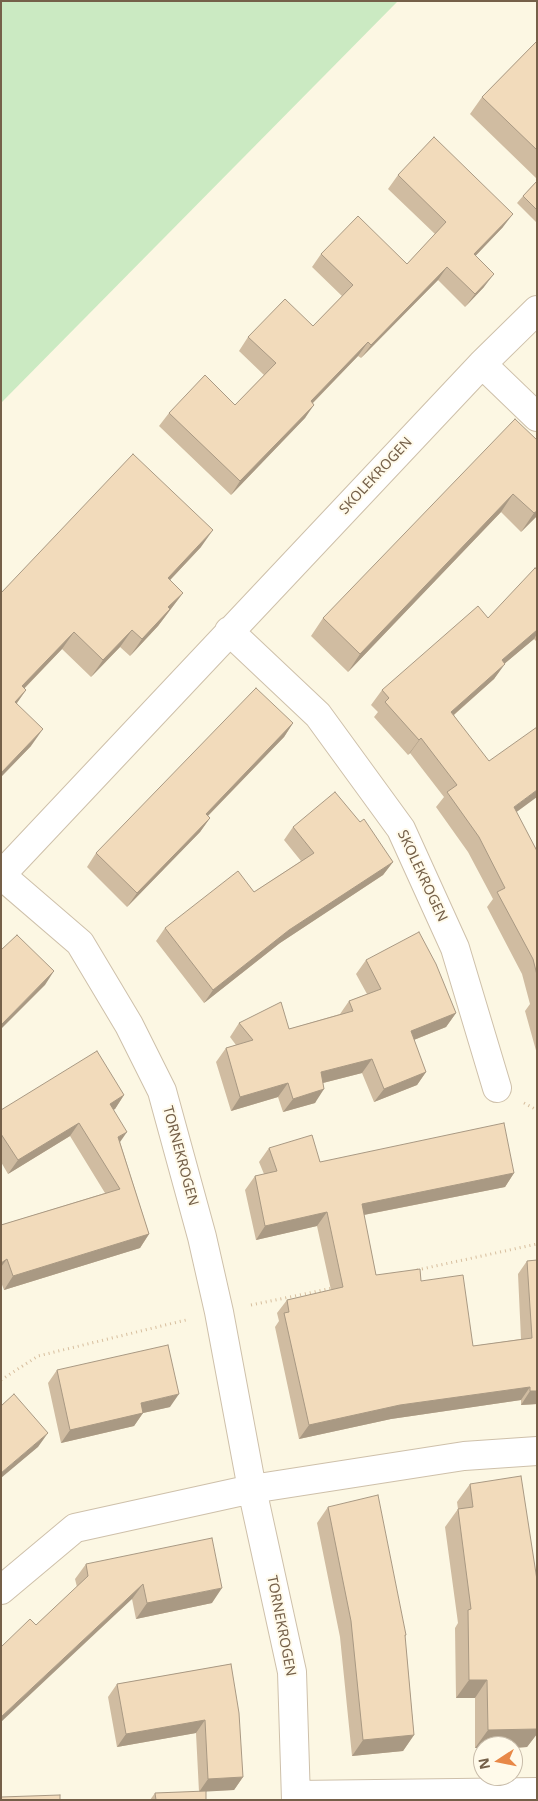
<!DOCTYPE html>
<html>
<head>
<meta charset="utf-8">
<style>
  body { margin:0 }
  #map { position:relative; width:538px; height:1801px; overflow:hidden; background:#fcf7e3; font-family:"Noto Sans",sans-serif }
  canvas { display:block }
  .frame { position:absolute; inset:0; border:2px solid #756049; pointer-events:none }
  .north { position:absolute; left:473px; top:1736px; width:50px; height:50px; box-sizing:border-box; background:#fffaea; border:1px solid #c8bcaa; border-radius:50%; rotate:259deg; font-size:14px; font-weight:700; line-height:20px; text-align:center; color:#756049 }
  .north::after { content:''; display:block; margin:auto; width:18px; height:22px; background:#e88847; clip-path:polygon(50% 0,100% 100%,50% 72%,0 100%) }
</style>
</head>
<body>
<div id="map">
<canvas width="538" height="1801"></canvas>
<div class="frame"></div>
<div class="north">N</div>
</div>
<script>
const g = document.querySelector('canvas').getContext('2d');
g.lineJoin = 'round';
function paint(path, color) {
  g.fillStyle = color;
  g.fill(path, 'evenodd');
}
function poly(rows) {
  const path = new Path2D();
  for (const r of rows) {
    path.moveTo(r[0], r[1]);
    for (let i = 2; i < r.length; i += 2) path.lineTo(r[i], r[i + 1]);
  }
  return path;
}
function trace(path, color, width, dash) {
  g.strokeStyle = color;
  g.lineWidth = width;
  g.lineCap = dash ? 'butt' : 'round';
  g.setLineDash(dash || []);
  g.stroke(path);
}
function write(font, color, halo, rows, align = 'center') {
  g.font = font + ' "Noto Sans",sans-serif';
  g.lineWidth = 4;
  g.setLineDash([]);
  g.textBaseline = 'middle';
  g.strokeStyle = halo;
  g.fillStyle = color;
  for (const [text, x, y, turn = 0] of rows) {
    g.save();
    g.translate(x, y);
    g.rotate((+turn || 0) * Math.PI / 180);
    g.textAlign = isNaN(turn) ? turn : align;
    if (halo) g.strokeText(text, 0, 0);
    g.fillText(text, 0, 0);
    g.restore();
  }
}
const green = poly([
  [1,1,398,1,1,403]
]);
const path = poly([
  [524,1103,537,1110],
  [417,1270,537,1244],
  [251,1305,333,1288],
  [1,1380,38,1356,186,1320]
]);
const minor = poly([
  [482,364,537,417],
  [229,631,318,715,401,829,455,948,497,1088],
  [1,875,80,943,129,1025,162,1091,202,1237,219,1312,252,1489,292,1672,296,1800],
  [1,875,482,364,537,310],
  [1,1590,75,1528,252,1489,464,1456,537,1451],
  [296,1795,537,1792]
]);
const wall = poly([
  [537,41,537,179,470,114,482,97],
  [398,175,503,227,475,256,484,287,465,307,438,280,361,358,358,356,313,403,305,418,231,495,159,426,169,413,235,405,264,375,239,351,248,337,313,326,342,296,312,267,321,254,407,264,435,234,388,189],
  [537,181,537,223,517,203,523,196],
  [537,440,537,516,521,532,501,512,348,672,311,636,323,618],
  [201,547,170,580,183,593,158,626,130,656,120,647,91,677,62,649,24,689,26,690,17,703,31,746,1,777,1,593],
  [537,569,537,642,534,639,504,664,494,679,454,715,516,812,537,851,537,1054,525,1011,530,1004,522,974,487,907,493,899,468,852,436,807,444,797,410,753,408,755,374,717,378,712,371,705,382,690,488,618],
  [293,723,284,737,208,816,210,818,200,832,127,907,87,867,96,853],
  [360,822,393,862,383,875,280,943,204,1003,156,941,165,928,254,892,301,861,284,840,293,827],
  [366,960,456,1013,446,1027,414,1040,426,1072,417,1085,374,1102,362,1073,323,1083,315,1103,283,1112,278,1097,231,1111,216,1062,226,1048,236,1045,230,1037,239,1023,289,1029,340,1014,349,1001,367,994,356,974],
  [124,1095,115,1109,113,1110,120,1142,149,1234,140,1248,4,1290,1,1282,1,1225,105,1193,70,1136,8,1174,1,1162,1,1110],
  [269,1148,320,1162,514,1173,505,1187,364,1215,376,1275,421,1281,473,1346,521,1339,518,1274,527,1261,537,1260,537,1404,521,1405,521,1400,391,1419,299,1439,275,1327,279,1321,277,1313,287,1300,331,1290,317,1226,256,1240,245,1190,255,1176,264,1174,259,1162],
  [57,1370,170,1407,143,1413,134,1426,61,1443,48,1383],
  [470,1484,537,1580,537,1734,527,1747,513,1748,513,1746,483,1746,483,1748,475,1748,475,1698,456,1698,455,1628,458,1623,445,1527,458,1509,457,1502],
  [328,1507,406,1635,405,1637,414,1735,403,1751,352,1756,340,1637,317,1523],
  [86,1564,212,1603,136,1619,132,1599,36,1625,77,1587,75,1579],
  [231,1664,243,1777,234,1790,202,1791,206,1800,150,1800,155,1793,199,1792,196,1733,117,1747,108,1697,117,1684]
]);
const shadedWall = poly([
  [513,214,503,227,464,268,474,254],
  [447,267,438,280,361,358,371,345],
  [494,274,484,287,465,307,475,294],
  [368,342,358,356,301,415,311,401],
  [314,405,305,418,231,495,240,481],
  [513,494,501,512,348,672,360,654],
  [537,511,537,516,521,532,534,513],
  [213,530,201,547,156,595,168,578],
  [183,593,158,626,130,656,142,639,168,607],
  [132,630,120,647,91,677,103,660],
  [537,630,537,634,534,639,491,675,502,660],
  [74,632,62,649,10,703,22,686],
  [505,664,494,679,441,726,451,712],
  [26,690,14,707,15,702],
  [293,723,284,737,196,828,206,814],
  [43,729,31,746,1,777,1,773],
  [421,738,410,753,408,755,419,740],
  [537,790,537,797,503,822,514,807],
  [210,818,200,832,127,907,137,893],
  [393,862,383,875,280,943,204,1003,213,990,289,930],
  [54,971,45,985,1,1029,1,1025],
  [456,1013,446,1027,401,1045,411,1031],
  [372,1059,362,1073,311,1086,321,1072],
  [426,1072,417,1085,374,1102,384,1089],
  [288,1083,278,1097,231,1111,240,1097],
  [324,1089,315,1103,283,1112,293,1099],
  [124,1095,115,1109,100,1117,110,1104],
  [79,1123,70,1136,8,1174,18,1160],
  [127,1132,118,1145,118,1137],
  [514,1173,505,1187,353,1217,362,1204],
  [327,1212,317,1226,256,1240,265,1226],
  [149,1234,140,1248,4,1290,13,1276],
  [7,1259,1,1267,1,1263],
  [530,1387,521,1400,391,1419,299,1439,309,1425,400,1405],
  [530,1391,537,1391,537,1404,521,1405],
  [179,1394,170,1407,143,1413,134,1426,61,1443,70,1430,141,1403],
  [48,1433,38,1447,1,1478,1,1473],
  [143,1584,132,1599,1,1722,1,1717],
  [222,1588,212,1603,136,1619,147,1603],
  [469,1680,487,1680,475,1698,456,1698],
  [205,1720,196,1733,117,1747,126,1734],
  [537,1729,537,1734,527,1747,513,1748,513,1746,483,1746,483,1748,475,1748,488,1730],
  [414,1735,403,1751,352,1756,363,1740],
  [243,1777,234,1790,199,1792,208,1779]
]);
const building = poly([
  [537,41,537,150,482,97,537,41],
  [434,137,513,214,474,254,494,274,475,294,447,267,371,345,368,342,311,401,314,405,240,481,169,413,205,375,235,405,276,363,248,337,285,299,313,326,353,285,321,254,358,216,407,264,446,222,398,175,434,137],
  [537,181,537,210,523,196,537,181],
  [515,419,537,440,537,511,534,513,513,494,360,654,323,618,515,419],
  [133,454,213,530,168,578,183,593,168,607,170,609,142,639,132,630,103,660,74,632,22,686,26,690,15,702,43,729,1,773,1,593,133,454],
  [535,568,537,569,537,630,502,660,505,664,451,712,489,761,537,727,537,790,514,807,537,851,537,975,533,959,497,892,505,888,479,837,447,792,457,785,421,738,419,740,385,702,389,698,382,690,478,606,488,618,535,568],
  [256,688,293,723,206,814,210,818,137,893,96,853,256,688],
  [335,792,360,822,364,819,393,862,289,930,213,990,165,928,238,871,254,892,314,853,293,827,335,792],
  [419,932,436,964,456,1013,411,1031,426,1072,384,1089,372,1059,321,1072,324,1089,293,1099,288,1083,240,1097,226,1048,253,1040,239,1023,281,1002,289,1029,353,1011,349,1001,381,989,366,960,419,932],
  [17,935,54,971,1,1025,1,950,17,935],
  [97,1051,124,1095,110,1104,127,1132,118,1137,149,1234,13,1276,7,1259,1,1263,1,1225,120,1189,79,1123,18,1160,1,1134,1,1110,97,1051],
  [504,1123,514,1173,362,1204,376,1275,420,1269,421,1281,463,1275,473,1346,532,1338,527,1261,537,1260,537,1391,530,1391,530,1387,400,1405,309,1425,284,1313,289,1312,287,1300,343,1287,327,1212,265,1226,255,1176,277,1171,269,1148,312,1135,320,1162,504,1123],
  [168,1345,179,1394,141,1403,143,1413,70,1430,57,1370,168,1345],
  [14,1394,48,1433,1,1473,1,1406,14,1394],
  [521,1476,537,1580,537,1729,488,1730,487,1680,469,1680,468,1610,471,1609,458,1509,473,1507,470,1484,521,1476],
  [378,1495,406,1635,405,1635,414,1735,363,1740,351,1621,328,1507,378,1495],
  [212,1538,222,1588,147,1603,143,1584,1,1717,1,1647,30,1619,36,1625,88,1576,86,1564,212,1538],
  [231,1664,239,1713,243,1777,208,1779,205,1720,126,1734,117,1684,231,1664],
  [206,1791,206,1800,156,1800,155,1793,206,1791],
  [60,1795,60,1800,1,1800,1,1797,60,1795]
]);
const streetNames = [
  ["SKOLEKROGEN",376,476,-47],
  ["SKOLEKROGEN",422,876,65],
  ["TORNEKROGEN",180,1156,75],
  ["TORNEKROGEN",281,1626,79]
];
paint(green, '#cbeac2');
trace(minor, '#cec0aa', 30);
trace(path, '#d7be9e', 3, [1, 4]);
trace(minor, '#fff', 28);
paint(wall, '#d0bca1');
paint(shadedWall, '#a99983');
paint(building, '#f2dbbb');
trace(building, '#a99983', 1);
write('14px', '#756049', '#fffaea', streetNames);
</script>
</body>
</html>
